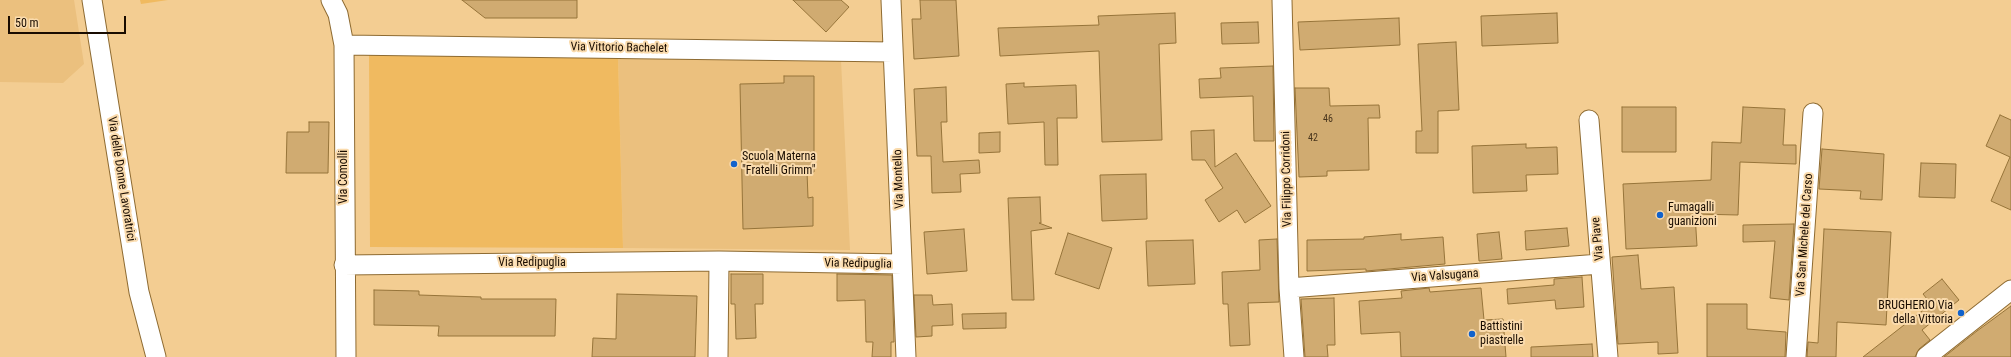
<!DOCTYPE html>
<html>
<head>
<meta charset="utf-8">
<style>
  body { margin:0 }
  #map { position:relative; width:2011px; height:357px; overflow:hidden; background:#f3cd92; font-family:"Roboto Condensed",sans-serif }
  canvas { display:block }
  .scale { position:absolute; left:8px; top:16px; width:118px; height:18px; box-sizing:border-box; border:2px solid #190c00; border-top:0; padding-left:5px; font-size:12px; line-height:14px; white-space:nowrap; color:#190c00; -webkit-text-stroke:3px #fadbad; paint-order:stroke }
</style>
</head>
<body>
<div id="map">
<canvas width="2011" height="357"></canvas>
<div class="scale">50 m</div>
</div>
<script>
const g = document.querySelector('canvas').getContext('2d');
g.lineJoin = 'round';
function paint(path, color) {
  g.fillStyle = color;
  g.fill(path, 'evenodd');
}
function poly(rows) {
  const path = new Path2D();
  for (const r of rows) {
    path.moveTo(r[0], r[1]);
    for (let i = 2; i < r.length; i += 2) path.lineTo(r[i], r[i + 1]);
  }
  return path;
}
function trace(path, color, width, dash) {
  g.strokeStyle = color;
  g.lineWidth = width;
  g.lineCap = dash ? 'butt' : 'round';
  g.setLineDash(dash || []);
  g.stroke(path);
}
function write(font, color, halo, rows, align = 'center') {
  g.font = font + ' "Roboto Condensed",sans-serif';
  g.lineWidth = 4;
  g.setLineDash([]);
  g.textBaseline = 'middle';
  g.strokeStyle = halo;
  g.fillStyle = color;
  for (const [text, x, y, turn = 0] of rows) {
    g.save();
    g.translate(x, y);
    g.rotate((+turn || 0) * Math.PI / 180);
    g.textAlign = isNaN(turn) ? turn : align;
    if (halo) g.strokeText(text, 0, 0);
    g.fillText(text, 0, 0);
    g.restore();
  }
}
const built = poly([
  [0,0,74,0,84,64,63,83,0,82],
  [618,57,841,60,850,250,623,248]
]);
const green = poly([
  [140,0,168,0,141,4],
  [369,54,618,57,623,248,370,247]
]);
const building = poly([
  [462,0,577,0,577,18,485,18,462,0],
  [793,0,841,0,849,7,826,32,793,0],
  [920,0,956,0,959,56,914,59,912,19,921,19,920,0],
  [1175,13,1176,43,1159,44,1162,140,1102,142,1099,51,1000,56,998,28,1099,25,1098,16,1175,13],
  [1557,13,1558,43,1482,46,1481,16,1557,13],
  [1399,18,1400,45,1300,50,1298,22,1399,18],
  [1258,22,1259,43,1222,44,1221,23,1258,22],
  [1456,42,1459,110,1438,111,1438,153,1416,153,1416,131,1422,131,1418,44,1456,42],
  [1273,66,1274,141,1254,141,1253,96,1200,98,1199,79,1221,78,1220,68,1273,66],
  [784,76,814,76,814,172,807,172,808,198,813,197,813,226,743,229,740,84,784,83,784,76],
  [1024,83,1024,87,1076,85,1077,118,1057,118,1058,165,1045,165,1044,122,1008,124,1006,84,1024,83],
  [946,87,947,122,941,122,943,162,979,160,980,173,960,174,961,192,932,193,931,156,917,156,914,89,946,87],
  [1295,88,1329,88,1330,106,1379,105,1380,118,1368,118,1369,170,1327,171,1327,176,1299,177,1295,88],
  [1622,107,1676,107,1676,152,1622,152,1622,107],
  [1743,107,1785,109,1783,145,1796,145,1796,164,1740,162,1738,215,1695,214,1697,246,1626,249,1623,184,1711,180,1712,142,1741,143,1743,107],
  [2000,115,2011,120,2011,210,1991,201,2010,157,1986,146,2000,115],
  [309,122,329,122,328,173,286,173,287,132,309,132,309,122],
  [1214,130,1215,167,1236,153,1271,206,1245,223,1237,210,1219,222,1205,200,1223,188,1205,160,1192,160,1191,131,1214,130],
  [1000,132,1000,152,979,153,979,133,1000,132],
  [1526,144,1526,148,1557,147,1558,174,1526,175,1527,191,1473,193,1472,146,1526,144],
  [1822,149,1884,154,1882,200,1860,199,1861,191,1819,189,1822,149],
  [1921,163,1956,164,1955,198,1919,197,1921,163],
  [1146,174,1147,219,1102,221,1100,175,1146,174],
  [1040,197,1041,223,1039,223,1052,228,1031,231,1034,300,1012,300,1008,198,1040,197],
  [1794,224,1789,300,1770,298,1775,241,1743,242,1743,225,1794,224],
  [1567,228,1569,246,1526,250,1525,231,1567,228],
  [964,229,967,271,927,274,924,232,964,229],
  [1824,229,1891,232,1886,325,1837,322,1836,357,1807,357,1808,342,1818,343,1824,229],
  [1499,232,1502,259,1479,261,1477,234,1499,232],
  [1068,233,1112,248,1099,289,1055,274,1068,233],
  [1401,234,1401,240,1443,237,1445,264,1366,271,1366,269,1307,271,1307,240,1364,239,1364,237,1401,234],
  [1277,239,1279,302,1248,303,1250,345,1230,346,1228,304,1223,304,1222,272,1260,270,1259,240,1277,239],
  [1193,240,1195,284,1148,286,1146,241,1193,240],
  [1638,255,1641,289,1674,287,1678,353,1658,354,1658,342,1618,344,1612,257,1638,255],
  [731,274,763,274,763,304,755,304,756,338,736,339,735,304,731,304,731,274],
  [837,274,892,275,894,342,891,342,891,357,872,357,873,342,866,342,865,300,837,301,837,274],
  [1582,277,1584,307,1556,309,1555,300,1508,304,1507,289,1554,285,1554,279,1582,277],
  [1942,279,1959,300,1922,330,1930,340,1919,349,1915,357,1863,357,1931,304,1923,294,1942,279],
  [1429,288,1430,292,1481,288,1484,320,1503,319,1506,357,1401,357,1400,332,1361,334,1359,301,1402,298,1401,291,1429,288],
  [374,290,419,291,419,295,481,297,481,299,556,299,555,336,438,336,439,326,374,325,374,290],
  [617,294,697,296,695,357,592,357,593,338,616,339,617,294],
  [914,295,932,295,933,305,952,304,953,325,932,326,932,336,916,337,914,295],
  [1334,298,1335,345,1327,345,1328,357,1305,357,1301,299,1334,298],
  [1707,304,1747,304,1747,329,1786,332,1785,357,1707,357,1707,304],
  [2011,306,2011,357,1944,357,1977,331,2011,306],
  [1006,313,1006,328,963,329,962,314,1006,313],
  [1592,344,1593,357,1531,357,1531,347,1592,344]
]);
const street = poly([
  [92,0,139,292,156,357],
  [331,0,338,14,344,45,346,357],
  [891,0,906,357],
  [1282,0,1289,288,1294,357],
  [344,45,893,52],
  [1589,120,1608,357],
  [344,265,719,261,902,264],
  [1289,288,1600,264],
  [718,357,719,261],
  [1796,357,1813,113],
  [1926,357,2011,290]
]);
const markers = [
  [734,164,4,"#1162cc"],
  [1660,215,4,"#1162cc"],
  [1961,313,4,"#1162cc"],
  [1472,334,4,"#1162cc"]
];
const numberNames = [
  ["46",1328,119],
  ["42",1313,138]
];
const streetNames = [
  ["Via Vittorio Bachelet",619,48,1],
  ["Via Comolli",344,177,-90],
  ["Via delle Donne Lavoratrici",121,179,81],
  ["Via Montello",899,179,-92],
  ["Via Filippo Corridoni",1287,179,-91],
  ["Via San Michele del Carso",1805,235,-86],
  ["Via Piave",1598,239,-95],
  ["Via Redipuglia",532,263],
  ["Via Redipuglia",858,264,1],
  ["Via Valsugana",1445,276,-4]
];
const poiNames = [
  ["Scuola Materna",742,157],
  ["\"Fratelli Grimm\"",742,171],
  ["Fumagalli",1668,208],
  ["guanizioni",1668,222],
  ["BRUGHERIO Via",1953,306,"right"],
  ["della Vittoria",1953,320,"right"],
  ["Battistini",1480,327],
  ["piastrelle",1480,341]
];
paint(built, '#ebc07e');
paint(green, '#f0ba60');
paint(building, '#d0ab71');
trace(building, '#96743a', 1);
trace(street, '#8e6b32', 21);
trace(street, '#fff', 19);
for (const [x, y, r, color] of markers) {
  const dot = new Path2D();
  dot.arc(x, y, r, 0, 2 * Math.PI);
  g.fillStyle = color;
  g.fill(dot);
  trace(dot, '#fadbad', 1.5);
}
write('10px', '#47341c', null, numberNames);
write('12px', '#190c00', '#fadbad', streetNames);
write('12px', '#190c00', '#fadbad', poiNames, 'left');
</script>
</body>
</html>
